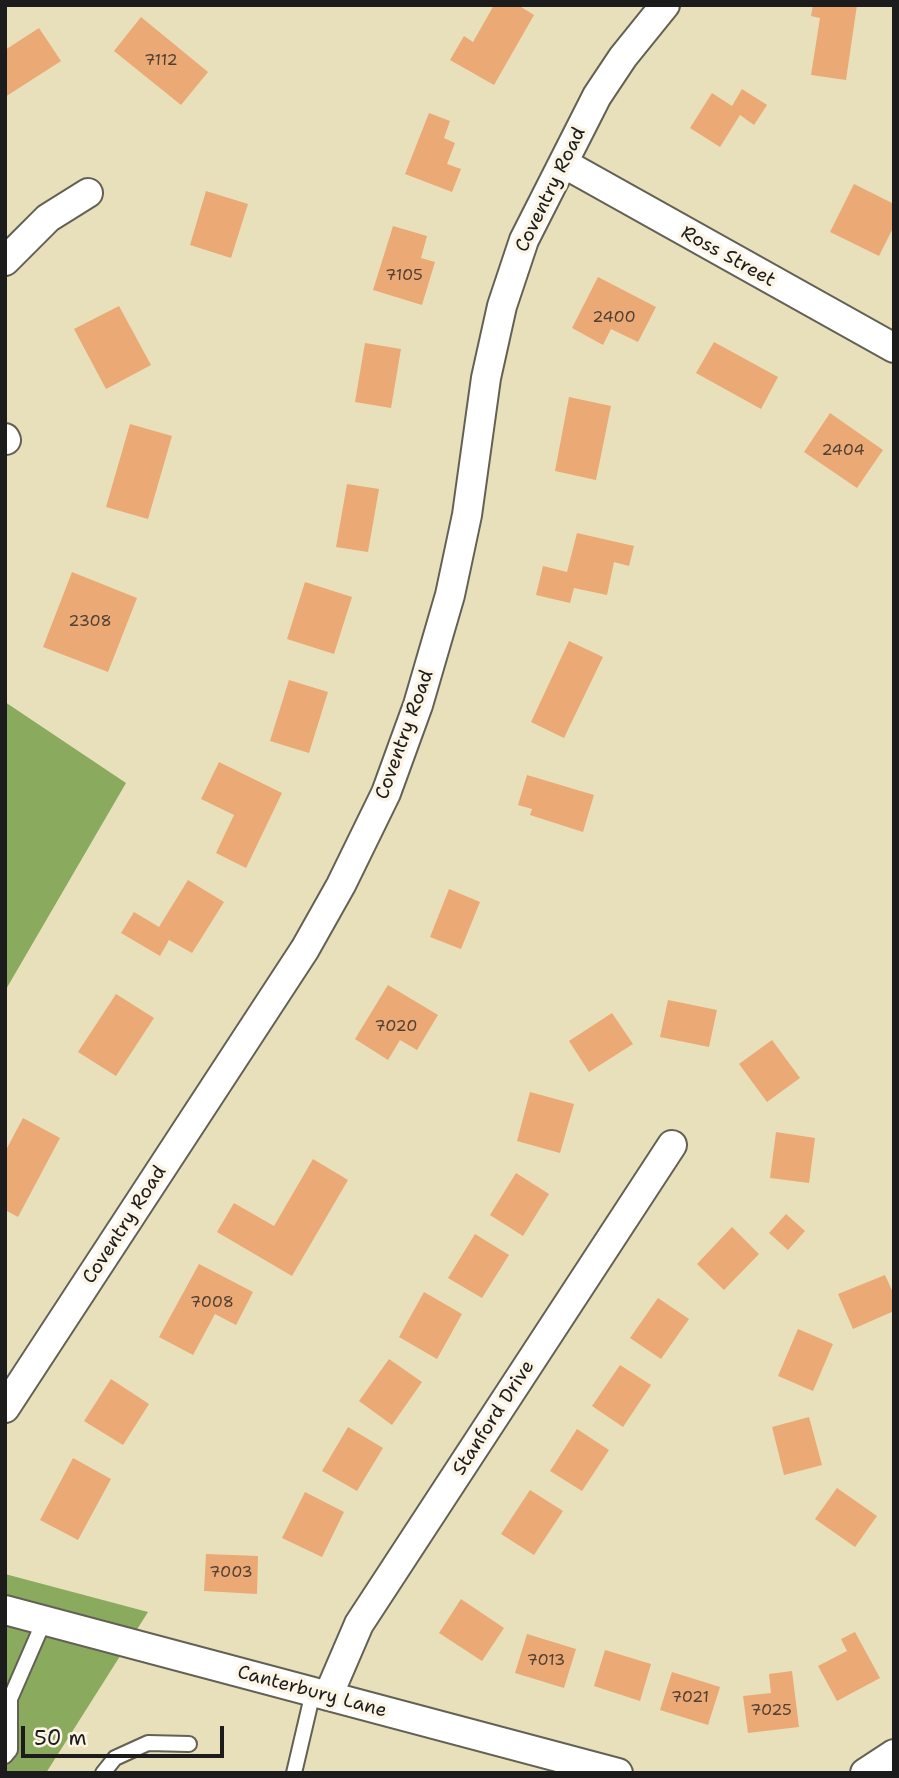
<!DOCTYPE html>
<html>
<head>
<meta charset="utf-8">
<style>
  body { margin:0 }
  #map { position:relative; width:899px; height:1778px; overflow:hidden; background:#e8e0bb; font-family:"Shantell Sans",sans-serif }
  canvas { display:block }
  .frame { position:absolute; inset:0; border:7px solid #1c1c1c; pointer-events:none }
  .scale { position:absolute; left:21px; top:1726px; width:203px; height:32px; box-sizing:border-box; border:4px solid #1c1c1c; border-top:0; padding-left:9px; font-size:21px; line-height:24px; white-space:nowrap; color:#1c1c1c; -webkit-text-stroke:5px #fcf5e5; paint-order:stroke }
</style>
</head>
<body>
<div id="map">
<canvas width="899" height="1778"></canvas>
<div class="frame"></div>
<div class="scale">50 m</div>
</div>
<script>
const g = document.querySelector('canvas').getContext('2d');
g.lineJoin = 'round';
function paint(path, color) {
  g.fillStyle = color;
  g.fill(path, 'evenodd');
}
function poly(rows) {
  const path = new Path2D();
  for (const r of rows) {
    path.moveTo(r[0], r[1]);
    for (let i = 2; i < r.length; i += 2) path.lineTo(r[i], r[i + 1]);
  }
  return path;
}
function trace(path, color, width, dash) {
  g.strokeStyle = color;
  g.lineWidth = width;
  g.lineCap = dash ? 'butt' : 'round';
  g.setLineDash(dash || []);
  g.stroke(path);
}
function write(font, color, halo, rows, align = 'center') {
  g.font = font + ' "Shantell Sans",sans-serif';
  g.lineWidth = 7;
  g.setLineDash([]);
  g.textBaseline = 'middle';
  g.strokeStyle = halo;
  g.fillStyle = color;
  for (const [text, x, y, turn = 0] of rows) {
    g.save();
    g.translate(x, y);
    g.rotate((+turn || 0) * Math.PI / 180);
    g.textAlign = isNaN(turn) ? turn : align;
    if (halo) g.strokeText(text, 0, 0);
    g.fillText(text, 0, 0);
    g.restore();
  }
}
const forest = poly([
  [5,702,126,783,5,991],
  [5,1574,148,1612,46,1773,5,1773]
]);
const building = poly([
  [494,5,518,5,534,15,494,85,450,60,464,36,473,42],
  [813,5,857,5,846,80,811,75,820,18,811,16],
  [141,17,208,72,181,105,114,51],
  [39,28,61,61,5,97,5,50],
  [742,89,767,105,754,125,740,115,720,147,690,128,712,93,732,106],
  [429,113,450,121,444,138,455,143,447,164,461,169,452,192,405,174],
  [854,184,894,204,894,226,879,256,830,232],
  [206,191,248,204,231,258,190,245],
  [393,226,427,236,421,258,435,262,422,305,373,290],
  [598,277,656,307,638,342,611,329,603,345,572,328],
  [119,306,151,365,106,389,74,329],
  [714,342,778,377,761,409,696,373],
  [365,343,401,349,391,408,355,402],
  [569,397,611,406,596,480,555,471],
  [830,413,883,450,857,488,804,452],
  [130,424,172,436,148,519,106,507],
  [347,484,379,489,368,552,336,547],
  [577,533,634,546,629,566,614,562,607,595,574,588,570,603,536,595,543,566,567,572],
  [72,572,137,598,108,672,43,647],
  [305,582,352,597,334,654,287,639],
  [569,641,603,657,564,738,531,722],
  [289,680,328,692,309,753,270,741],
  [219,762,282,793,246,868,216,853,234,815,201,799],
  [527,775,594,795,583,832,530,815,532,809,518,805],
  [188,880,224,902,192,953,169,940,160,956,121,933,134,912,159,927],
  [449,889,480,902,461,949,430,937],
  [388,985,438,1015,417,1050,400,1040,388,1060,355,1039],
  [116,994,154,1018,116,1076,78,1052],
  [668,1000,717,1010,709,1047,660,1037],
  [612,1013,633,1044,589,1072,569,1041],
  [772,1040,800,1078,767,1102,739,1064],
  [530,1092,574,1104,560,1153,517,1141],
  [23,1118,60,1138,18,1217,5,1210,5,1152],
  [776,1132,815,1138,809,1183,770,1178],
  [313,1159,348,1180,292,1276,217,1232,234,1203,274,1226],
  [516,1173,549,1194,523,1236,490,1215],
  [786,1214,805,1231,788,1250,769,1233],
  [732,1227,759,1254,724,1290,697,1264],
  [475,1234,509,1255,482,1298,448,1278],
  [199,1264,253,1292,236,1325,215,1314,193,1355,159,1337],
  [885,1275,894,1295,894,1311,853,1329,838,1294],
  [424,1292,462,1314,437,1359,399,1337],
  [658,1298,689,1319,661,1359,630,1338],
  [798,1329,833,1344,813,1391,778,1376],
  [389,1359,422,1382,392,1425,359,1401],
  [620,1365,651,1385,623,1427,592,1406],
  [111,1379,149,1404,123,1445,84,1421],
  [809,1417,822,1465,784,1475,772,1427],
  [348,1427,383,1448,357,1491,322,1471],
  [577,1429,609,1450,582,1491,550,1471],
  [73,1458,111,1479,78,1540,40,1520],
  [837,1488,877,1516,855,1547,815,1519],
  [530,1490,563,1511,534,1555,501,1534],
  [305,1492,344,1512,322,1557,282,1538],
  [206,1554,258,1556,257,1594,204,1591],
  [461,1599,504,1628,482,1661,439,1633],
  [855,1632,880,1678,837,1701,818,1666,847,1651,841,1639],
  [527,1634,576,1649,564,1688,515,1673],
  [605,1650,651,1664,640,1701,594,1686],
  [792,1671,799,1727,748,1733,743,1696,771,1693,769,1674],
  [672,1672,720,1687,708,1725,660,1710]
]);
const lane = poly([
  [5,1756,10,1750,10,1699,44,1621],
  [103,1773,115,1758,148,1743,189,1744],
  [294,1773,313,1692]
]);
const street = poly([
  [563,163,894,348],
  [5,261,48,218,88,193],
  [5,438,6,440],
  [5,1408,305,949,341,885,386,793,418,705,450,595,467,515,486,378,502,306,524,240,597,96,623,57,665,5],
  [5,1610,618,1773],
  [328,1696,359,1624,672,1145],
  [865,1773,894,1754]
]);
const numberNames = [
  ["7112",161,61],
  ["7105",404,276],
  ["2400",614,318],
  ["2404",843,451],
  ["2308",90,622],
  ["7020",396,1027],
  ["7008",212,1303],
  ["7003",231,1573],
  ["7013",546,1661],
  ["7021",690,1698],
  ["7025",771,1711]
];
const streetNames = [
  ["Coventry Road",551,190,-64],
  ["Ross Street",728,257,29],
  ["Coventry Road",405,735,-70],
  ["Coventry Road",125,1225,-57],
  ["Stanford Drive",494,1418,-57],
  ["Canterbury Lane",312,1692,15]
];
paint(forest, '#8aaa5e');
paint(building, '#eaa975');
trace(lane, '#636154', 18);
trace(street, '#636154', 32);
trace(lane, '#fff', 14);
trace(street, '#fff', 28);
write('16px', '#503f32', null, numberNames);
write('19px', '#1c1c1c', '#fcf5e5', streetNames);
</script>
</body>
</html>
